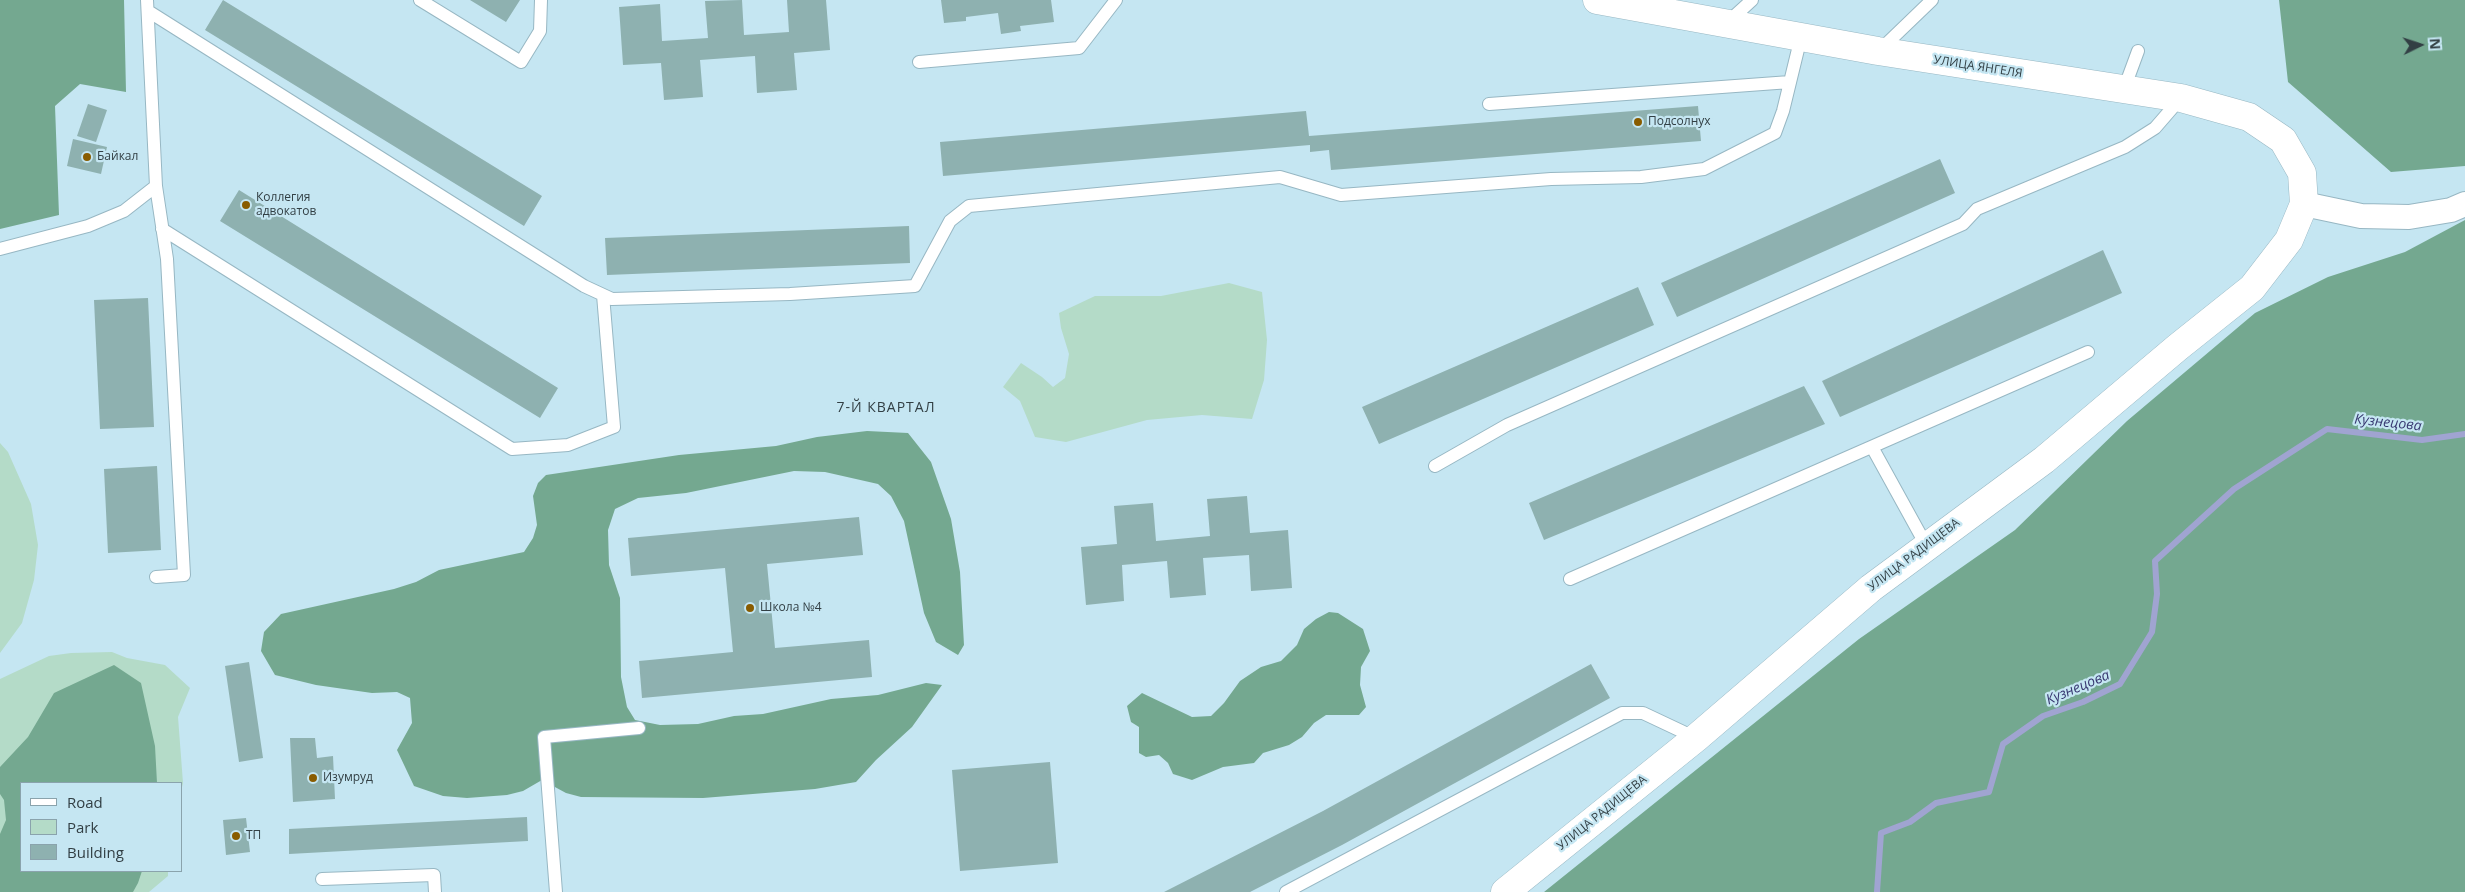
<!DOCTYPE html>
<html>
<head>
<meta charset="utf-8">
<style>
  body { margin:0 }
  #map { position:relative; width:2465px; height:892px; overflow:hidden; background:#c5e6f2; font-family:"Open Sans",sans-serif }
  canvas { display:block }
  .legend { position:absolute; left:20px; top:782px; width:162px; height:90px; box-sizing:border-box; background:#c5e6f2; border:1px solid #8aa3ac; margin:0; padding:6px 9px; list-style:none; font-size:15px; color:#323f44 }
  .legend li { display:flex; align-items:center; gap:10px; height:25px }
  .legend b { width:25px; border:1px solid #8aa3ac }
  .north { position:absolute; left:2395px; top:20px; width:50px; height:50px; -webkit-text-stroke:4px #c5e6f2; paint-order:stroke; rotate:86deg; font-size:14px; font-weight:700; line-height:20px; text-align:center; color:#323f44 }
  .north::after { content:''; display:block; margin:auto; width:18px; height:22px; background:#323f44; clip-path:polygon(50% 0,100% 100%,50% 72%,0 100%) }
</style>
</head>
<body>
<div id="map">
<canvas width="2465" height="892"></canvas>
<ul class="legend">
<li><b style="height:6px;background:#fff"></b>Road</li>
<li><b style="height:14px;background:#b4dbc8"></b>Park</li>
<li><b style="height:14px;background:#8eb1b0"></b>Building</li>
</ul>
<div class="north">N</div>
</div>
<script>
const g = document.querySelector('canvas').getContext('2d');
g.lineJoin = 'round';
function paint(path, color) {
  g.fillStyle = color;
  g.fill(path, 'evenodd');
}
function poly(rows) {
  const path = new Path2D();
  for (const r of rows) {
    path.moveTo(r[0], r[1]);
    for (let i = 2; i < r.length; i += 2) path.lineTo(r[i], r[i + 1]);
  }
  return path;
}
function trace(path, color, width, dash) {
  g.strokeStyle = color;
  g.lineWidth = width;
  g.lineCap = dash ? 'butt' : 'round';
  g.setLineDash(dash || []);
  g.stroke(path);
}
function write(font, color, halo, rows, align = 'center') {
  g.font = font + ' "Open Sans",sans-serif';
  g.lineWidth = 4.5;
  g.setLineDash([]);
  g.textBaseline = 'middle';
  g.strokeStyle = halo;
  g.fillStyle = color;
  for (const [text, x, y, turn = 0] of rows) {
    g.save();
    g.translate(x, y);
    g.rotate((+turn || 0) * Math.PI / 180);
    g.textAlign = isNaN(turn) ? turn : align;
    if (halo) g.strokeText(text, 0, 0);
    g.fillText(text, 0, 0);
    g.restore();
  }
}
const green = poly([
  [1229,283,1262,292,1267,340,1264,380,1252,419,1202,415,1147,420,1066,442,1035,437,1020,401,1003,387,1021,363,1042,377,1053,387,1065,378,1069,354,1061,328,1059,313,1095,296,1161,296],
  [0,443,8,452,31,504,38,545,34,580,22,623,0,653],
  [112,652,127,658,165,665,190,688,178,717,183,783,181,791,181,783,21,783,21,871,168,871,168,876,149,892,0,892,0,679,49,656,71,653]
]);
const forest = poly([
  [0,0,124,0,126,92,80,84,55,106,59,215,0,229],
  [2279,0,2465,0,2465,166,2391,172,2288,82],
  [2465,220,2465,892,1544,892,1859,639,2015,530,2127,421,2255,313,2328,277,2405,252],
  [867,431,908,433,931,462,951,519,960,572,964,645,958,655,936,642,924,613,904,521,891,496,878,484,825,472,794,471,686,493,638,498,615,509,608,530,609,565,620,598,621,677,627,707,635,720,660,725,698,724,734,716,763,714,831,699,878,695,926,683,942,685,912,727,876,760,856,782,815,789,703,798,581,797,566,793,542,780,523,791,507,795,467,798,443,796,414,786,397,750,412,723,410,698,397,692,372,693,316,685,275,675,261,651,264,632,281,614,394,589,416,582,439,570,524,552,533,538,537,525,533,496,538,483,546,475,679,455,776,446,817,437],
  [1329,612,1338,613,1363,629,1370,651,1361,667,1360,685,1366,707,1359,715,1326,715,1314,723,1302,737,1289,745,1263,753,1254,763,1223,767,1192,780,1173,774,1168,763,1159,755,1146,757,1139,753,1139,727,1131,722,1127,706,1142,693,1192,717,1211,716,1224,703,1240,681,1261,667,1281,661,1297,645,1304,629,1316,619],
  [114,665,141,683,155,746,157,783,21,783,21,871,142,871,138,883,133,892,0,892,0,834,6,820,4,800,0,794,0,767,28,737,54,693]
]);
const stream = poly([
  [1877,892,1881,833,1910,822,1936,803,1989,792,2003,744,2043,716,2083,702,2120,684,2152,632,2157,594,2155,561,2234,489,2327,429,2422,440,2465,434]
]);
const building = poly([
  [223,0,542,196,524,226,205,30],
  [470,0,520,0,506,22],
  [742,0,744,35,789,32,787,0,826,0,830,50,794,53,797,90,757,93,755,56,700,60,703,97,664,100,661,63,623,65,619,7,660,4,662,41,708,38,705,1],
  [941,0,1051,0,1054,22,1020,26,1021,31,1001,34,998,13,966,17,966,21,944,23],
  [88,104,107,110,96,142,77,136],
  [1698,106,1701,141,1331,170,1329,150,1310,152,1310,145,943,176,940,142,1306,111,1309,136],
  [73,139,107,147,101,174,67,166],
  [1940,159,1955,193,1677,317,1661,283],
  [239,190,558,388,540,418,220,221],
  [909,226,910,263,607,275,605,238],
  [2103,250,2122,293,1840,417,1822,381],
  [1638,287,1654,325,1379,444,1362,407],
  [148,298,154,427,100,429,94,300],
  [1804,386,1825,424,1544,540,1529,503],
  [157,466,161,550,108,553,104,469],
  [1247,496,1250,533,1288,530,1292,588,1251,591,1249,555,1203,558,1206,595,1170,598,1167,561,1122,565,1124,601,1086,605,1081,547,1117,544,1114,506,1153,503,1156,541,1210,536,1207,499],
  [859,517,863,555,767,564,775,648,869,640,872,677,642,698,639,661,733,652,725,568,631,576,628,538],
  [249,662,263,758,239,762,225,666],
  [1591,664,1610,698,1342,845,1250,892,1164,892,1323,811],
  [290,738,315,738,317,758,333,756,335,799,293,802],
  [1050,762,1058,863,960,871,952,770],
  [527,817,528,841,289,854,289,829],
  [246,818,250,852,226,855,223,820]
]);
const lane = poly([
  [147,0,156,186,167,259,184,575,156,577],
  [420,0,521,62,540,31,541,0],
  [148,11,584,286,612,299,790,294,915,286,950,221,969,206,1280,177,1341,195,1551,179,1641,177,1704,169,1775,133,1783,111,1801,37],
  [1728,22,1752,0],
  [1880,50,1932,0],
  [919,62,1079,48,1116,0],
  [2124,89,2138,51],
  [1489,104,1790,82],
  [162,229,512,449,568,445,614,427,603,295],
  [0,249,88,226,124,211,156,186],
  [1872,447,1926,545],
  [1435,466,1507,425,1963,224,1977,209,2125,147,2155,128,2181,98],
  [1570,579,2088,352],
  [322,879,434,875,435,892],
  [556,892,544,737,639,728],
  [1286,892,1622,713,1643,713,1696,738]
]);
const street = poly([
  [2304,204,2361,216,2409,217,2451,210,2465,204]
]);
const secondary = poly([
  [1505,892,1696,738,1871,588,2044,460,2178,347,2252,288,2289,240,2304,204,2302,173,2283,140,2249,117,2181,98,1878,51,1597,0]
]);
const markers = [
  [1638,122,5,"#895c00"],
  [87,157,5,"#895c00"],
  [246,205,5,"#895c00"],
  [750,608,5,"#895c00"],
  [313,778,5,"#895c00"],
  [236,836,5,"#895c00"]
];
const streetNames = [
  ["УЛИЦА ЯНГЕЛЯ",1978,67,9],
  ["УЛИЦА РАДИЩЕВА",1914,555,-37],
  ["УЛИЦА РАДИЩЕВА",1602,813,-39]
];
const poiNames = [
  ["Подсолнух",1648,122],
  ["Байкал",97,157],
  ["Коллегия",256,198],
  ["адвокатов",256,212],
  ["Школа №4",760,608],
  ["Изумруд",323,778],
  ["ТП",246,836]
];
const neighbourhoodNames = [
  ["7-Й КВАРТАЛ",886,408]
];
const waterNames = [
  ["Кузнецова",2388,423,6],
  ["Кузнецова",2078,688,-23]
];
paint(green, '#b4dbc8');
paint(forest, '#74a890');
trace(stream, '#a0a4d1', 6);
paint(building, '#8eb1b0');
trace(lane, '#97b7c3', 14);
trace(street, '#97b7c3', 26);
trace(secondary, '#97b7c3', 29);
trace(lane, '#fff', 12);
trace(street, '#fff', 24);
trace(secondary, '#fff', 28);
for (const [x, y, r, color] of markers) {
  const dot = new Path2D();
  dot.arc(x, y, r, 0, 2 * Math.PI);
  g.fillStyle = color;
  g.fill(dot);
  trace(dot, '#c5e6f2', 2);
}
write('12px', '#323f44', '#c5e6f2', streetNames);
write('12px', '#323f44', '#c5e6f2', poiNames, 'left');
g.letterSpacing = '1px';
write('14px', '#323f44', '#c5e6f2', neighbourhoodNames);
g.letterSpacing = '0px';
write('italic 14px', '#373770', '#c5e6f2', waterNames);
</script>
</body>
</html>
